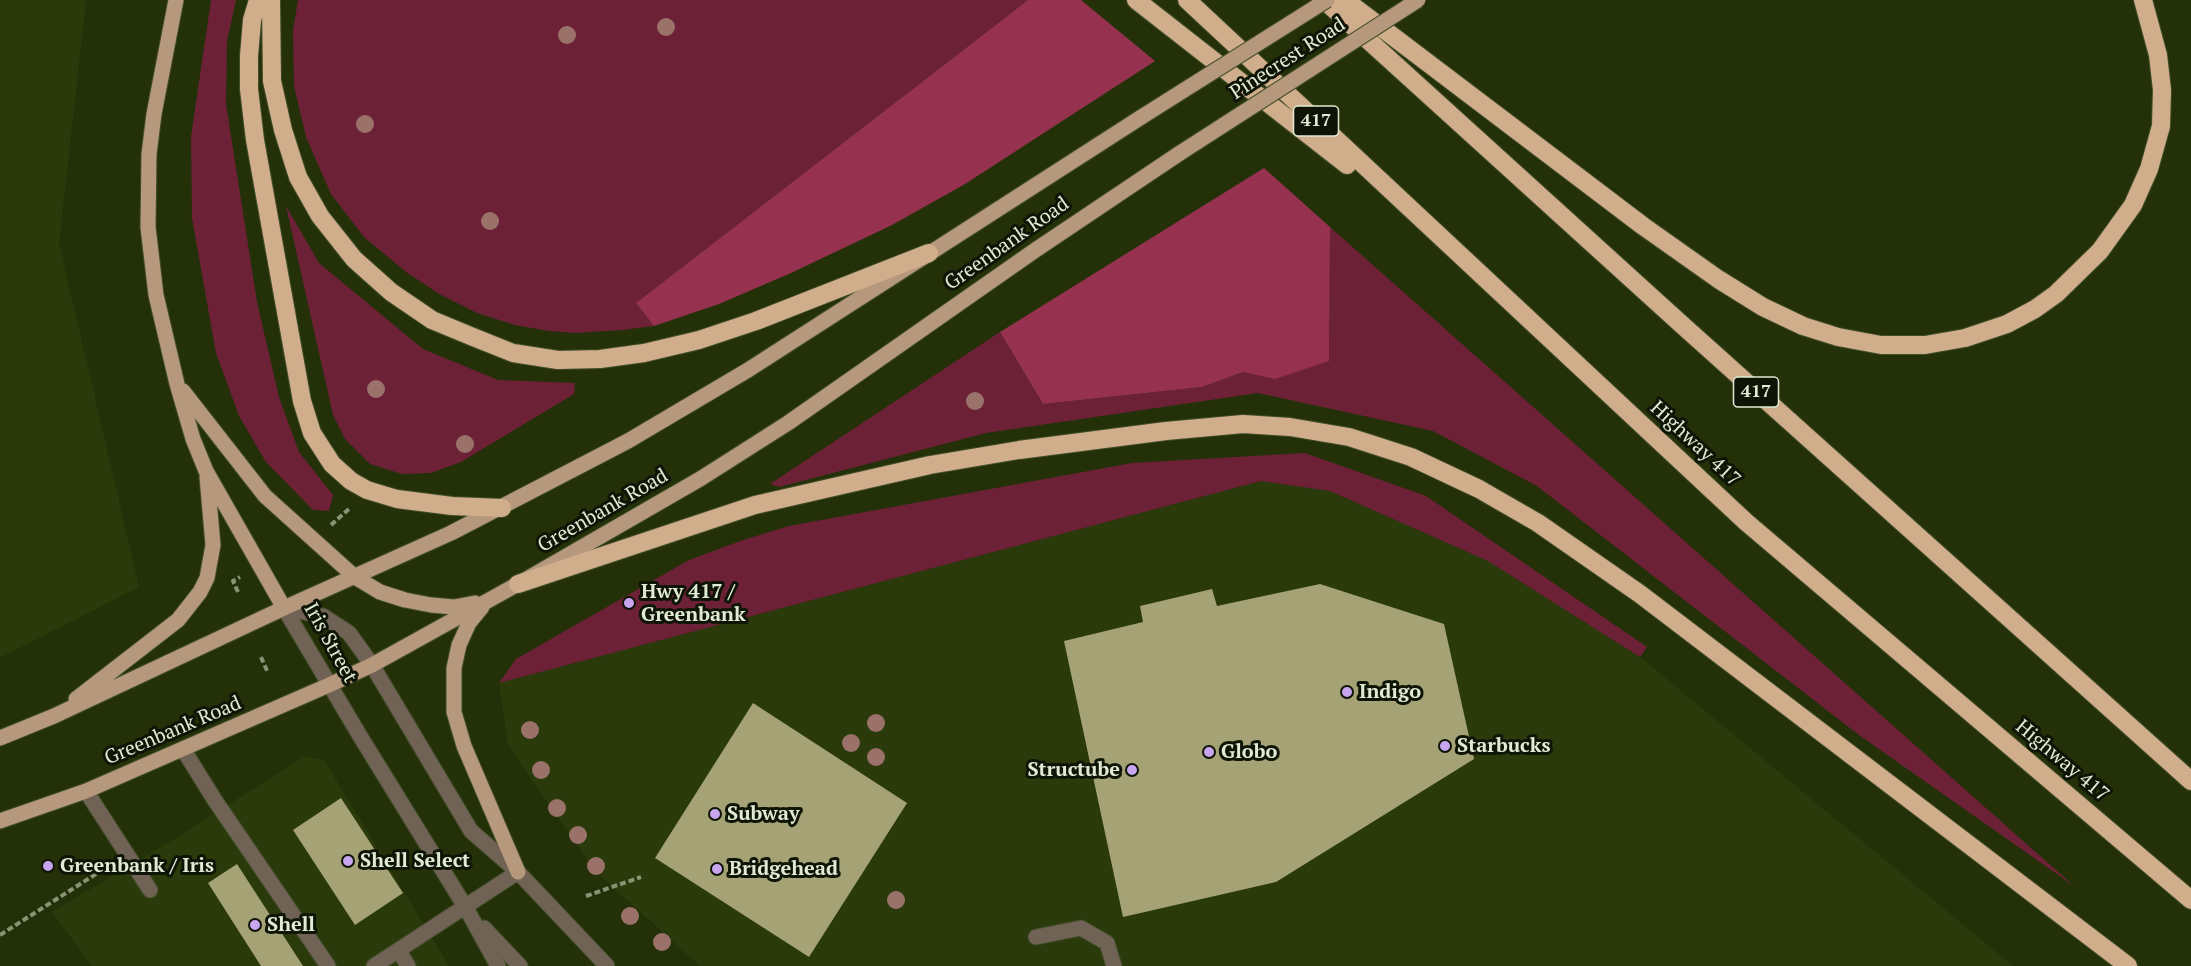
<!DOCTYPE html>
<html>
<head>
<meta charset="utf-8">
<style>
  body { margin:0 }
  canvas { display:block; background:#233008 }
</style>
</head>
<body>
<canvas width="2191" height="966"></canvas>
<script>
const g = document.querySelector('canvas').getContext('2d');
g.lineJoin = 'round';
function paint(path, color) {
  g.fillStyle = color;
  g.fill(path, 'evenodd');
}
function poly(rows) {
  const path = new Path2D();
  for (const r of rows) {
    path.moveTo(r[0], r[1]);
    for (let i = 2; i < r.length; i += 2) path.lineTo(r[i], r[i + 1]);
  }
  return path;
}
function trace(path, color, width, dash) {
  g.strokeStyle = color;
  g.lineWidth = width;
  g.lineCap = dash ? 'butt' : 'round';
  g.setLineDash(dash || []);
  g.stroke(path);
}
function write(font, color, halo, rows, align = 'center') {
  g.font = font + ' "PT Serif",serif';
  g.lineWidth = 6;
  g.setLineDash([]);
  g.textBaseline = 'middle';
  g.strokeStyle = halo;
  g.fillStyle = color;
  for (const [text, x, y, turn = 0] of rows) {
    g.save();
    g.translate(x, y);
    g.rotate((+turn || 0) * Math.PI / 180);
    g.textAlign = isNaN(turn) ? turn : align;
    if (halo) g.strokeText(text, 0, 0);
    g.fillText(text, 0, 0);
    g.restore();
  }
}
const built = poly([
  [0,0,86,0,59,243,139,587,0,658],
  [1261,481,1330,491,1488,561,1640,657,2013,966,700,966,595,871,508,745,499,683],
  [305,756,324,760,449,966,92,966,52,912,176,838]
]);
const green = poly([
  [211,0,236,0,227,41,226,104,257,302,279,397,299,452,333,495,329,511,313,510,266,462,239,416,216,353,192,218,191,137],
  [298,0,1028,0,636,303,654,326,622,330,576,333,549,331,515,325,477,313,441,295,406,272,364,237,331,194,306,137,294,86,293,31],
  [286,206,319,263,423,349,498,380,575,383,574,394,461,462,431,473,402,474,370,464,345,439,333,415],
  [1330,227,2074,886,1859,735,1537,486,1433,431,1258,393,986,433,779,487,770,484,1000,332,1043,404,1202,387,1243,372,1275,378,1329,361],
  [1305,453,1426,496,1647,647,1640,657,1488,561,1330,491,1261,481,499,683,516,659,689,560,743,540,789,526,1132,463]
]);
const forest = poly([
  [1028,0,1081,0,1155,61,965,184,892,225,791,273,719,304,654,326,636,303],
  [1264,168,1330,227,1329,361,1275,379,1243,372,1202,387,1043,404,1000,332]
]);
const building = poly([
  [1320,584,1444,624,1474,759,1276,882,1123,917,1064,641,1143,622,1140,606,1212,589,1217,606],
  [753,703,907,803,809,957,655,858],
  [341,798,403,893,355,925,293,830],
  [237,864,303,966,261,966,208,883]
]);
const path = poly([
  [331,525,350,508],
  [238,592,233,581,240,577],
  [261,657,268,673],
  [586,896,641,877],
  [0,935,107,867]
]);
const minor = poly([
  [284,608,323,616,349,633,372,665,471,831,518,872,607,966],
  [284,608,360,736,466,908,498,966],
  [183,749,214,799,328,966],
  [86,791,150,890],
  [484,928,520,966],
  [1036,937,1081,928,1107,943,1114,966],
  [399,951,408,966],
  [374,966,518,872]
]);
const major = poly([
  [176,0,154,114,149,154,148,227,156,295,177,384,193,439,206,471,284,608],
  [183,391,265,496,355,577,380,592,405,600,431,605,454,607,475,603],
  [482,607,469,623,459,645,454,668,454,712,464,746,518,872],
  [76,699,178,620,200,592,207,578,213,545,207,477],
  [0,738,54,716,284,608,451,533,628,441,748,370,1143,116],
  [0,821,86,791,329,685,372,665,518,584,700,479,788,423,1034,251,1180,153]
]);
const highway = poly([
  [258,0,252,20,249,56,249,89,255,140,302,401,312,433,332,464,351,481,367,490,397,499,452,506,502,508],
  [271,0,272,81,283,130,298,177,320,216,354,259,391,292,432,320,473,337,513,353,558,360,600,359,644,353,699,340,756,321,929,253],
  [1136,0,1347,165],
  [1187,0,1746,522,2191,900],
  [1324,0,1680,323,2191,781],
  [1345,0,1643,226,1718,279,1763,307,1803,326,1838,337,1881,345,1925,345,1965,338,2007,324,2035,309,2056,294,2100,251,2133,205,2149,169,2161,126,2162,90,2158,55,2143,0],
  [518,584,755,505,930,465,1019,450,1166,431,1243,424,1290,427,1349,437,1411,457,1479,489,1538,523,1640,594,2128,966]
]);
const majorBridge = poly([
  [1143,116,1327,0],
  [1180,153,1418,0]
]);
const trees = [
  [666,27],
  [567,35],
  [365,124],
  [490,221],
  [376,389],
  [975,401],
  [465,444],
  [876,723],
  [530,730],
  [851,743],
  [876,757],
  [541,770],
  [557,808],
  [578,835],
  [596,866],
  [896,900],
  [630,916],
  [662,942]
];
const markers = [
  [629,603,6,"#c8a5ee"],
  [1347,692,6,"#c8a5ee"],
  [1445,746,6,"#c8a5ee"],
  [1209,752,6,"#c8a5ee"],
  [1132,770,6,"#c8a5ee"],
  [715,814,6,"#c8a5ee"],
  [348,861,6,"#c8a5ee"],
  [48,866,6,"#c8a5ee"],
  [717,869,6,"#c8a5ee"],
  [255,925,6,"#c8a5ee"]
];
const shields = [
  [1316,121,45],
  [1756,392,45]
];
const shieldNames = [
  ["417",1316,121],
  ["417",1756,392]
];
const streetNames = [
  ["Pinecrest Road",1288,59,-33],
  ["Greenbank Road",1007,244,-35],
  ["Highway 417",1695,444,43],
  ["Greenbank Road",603,511,-30],
  ["Iris Street",330,643,61],
  ["Greenbank Road",173,731,-23],
  ["Highway 417",2062,761,40]
];
const poiNames = [
  ["Hwy 417 /",641,592],
  ["Greenbank",641,615],
  ["Indigo",1359,692],
  ["Starbucks",1457,746],
  ["Globo",1221,752],
  ["Structube",1120,770,"right"],
  ["Subway",727,814],
  ["Shell Select",360,861],
  ["Greenbank / Iris",60,866],
  ["Bridgehead",729,869],
  ["Shell",267,925]
];
paint(built, '#2b3a0a');
paint(green, '#6c2137');
paint(forest, '#96324f');
paint(building, '#a5a376');
trace(minor, '#414e29', 17);
trace(major, '#414e29', 17);
trace(highway, '#414e29', 20);
trace(path, '#899475', 4, [6, 3]);
trace(minor, '#706254', 15);
trace(major, '#b6987c', 15);
trace(highway, '#d1ae8b', 18);
trace(majorBridge, '#414e29', 17, []);
trace(majorBridge, '#b6987c', 15);
g.fillStyle = '#9a726a';
for (const [x, y] of trees) {
  g.beginPath();
  g.arc(x, y, 9, 0, 2 * Math.PI);
  g.fill();
}
for (const [x, y, r, color] of markers) {
  const dot = new Path2D();
  dot.arc(x, y, r, 0, 2 * Math.PI);
  g.fillStyle = color;
  g.fill(dot);
  trace(dot, '#0f1506', 2);
}
for (const [x, y, w] of shields) {
  const box = new Path2D();
  box.roundRect(x - w / 2, y - 15, w, 30, 4.5);
  g.fillStyle = '#0f1506';
  g.fill(box);
  trace(box, '#e1ead4', 1.5);
}
write('bold 18px', '#e1ead4', null, shieldNames);
write('20px', '#e1ead4', '#0f1506', streetNames);
write('bold 20px', '#e1ead4', '#0f1506', poiNames, 'left');
</script>
</body>
</html>
